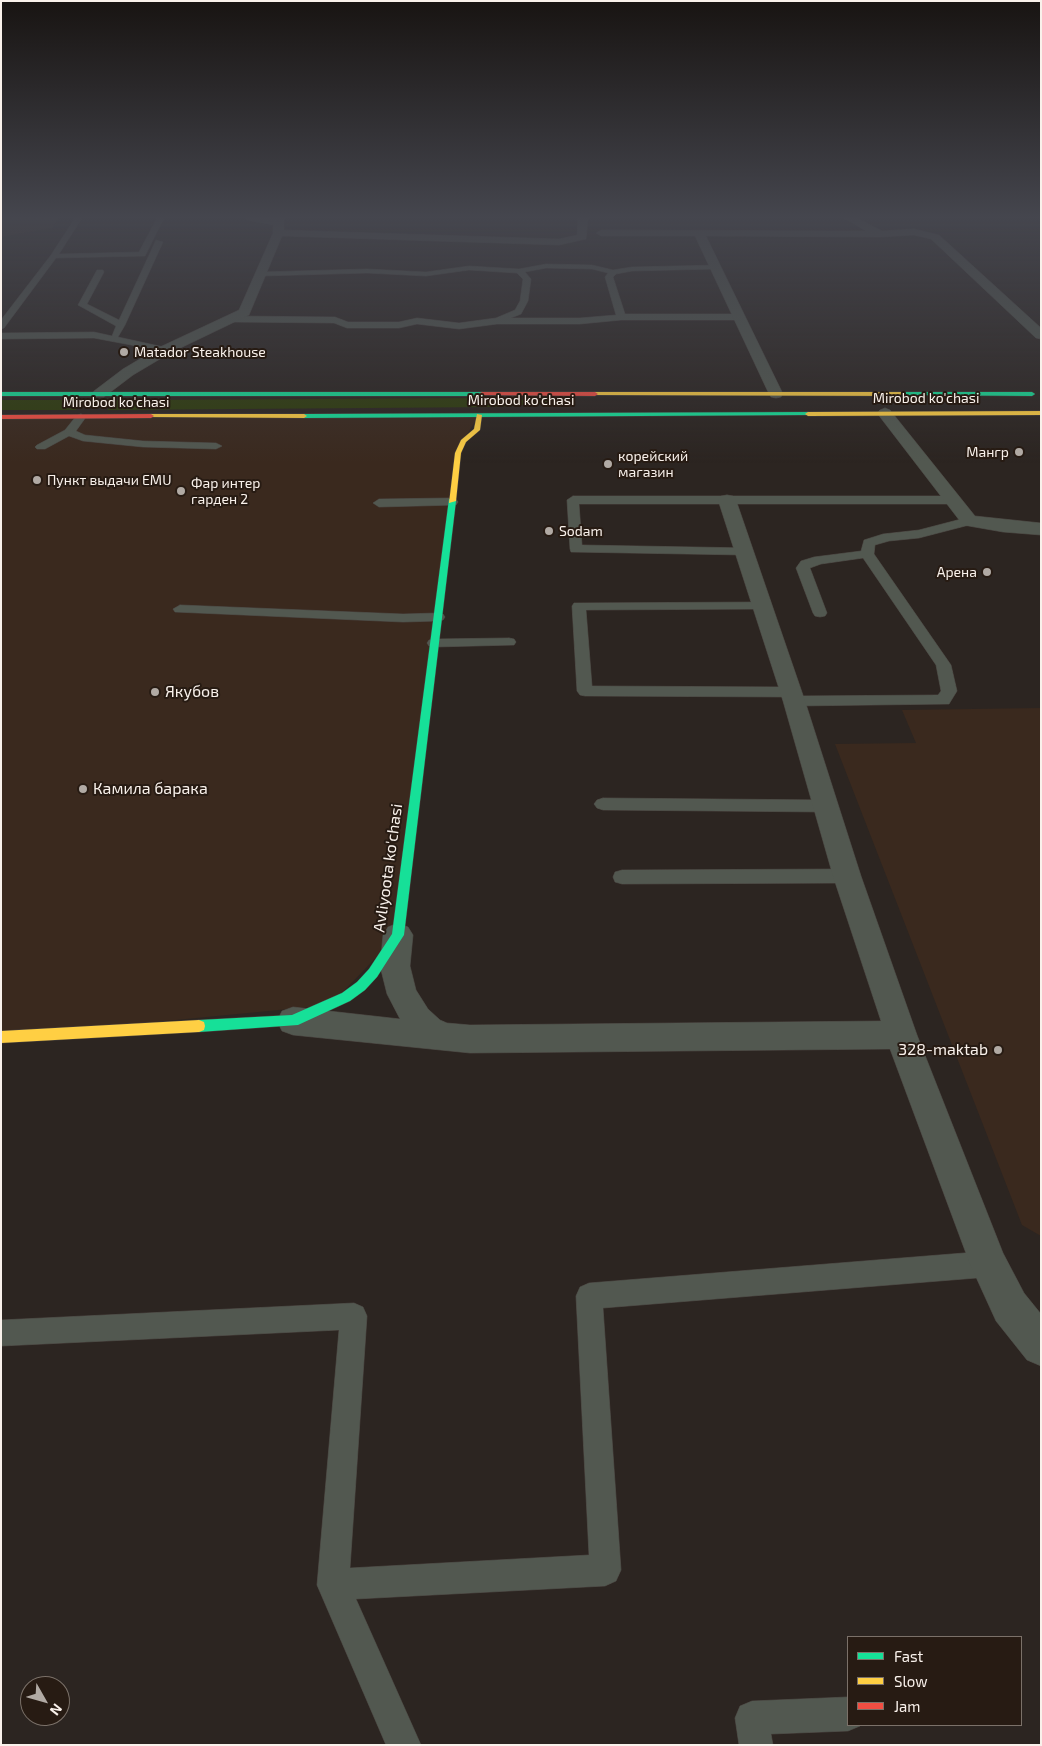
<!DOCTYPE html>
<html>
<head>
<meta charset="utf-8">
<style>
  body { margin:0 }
  #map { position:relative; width:1042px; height:1746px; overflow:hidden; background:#2c2521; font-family:"Exo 2",sans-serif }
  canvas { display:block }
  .frame { position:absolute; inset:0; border:2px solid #f9f1eb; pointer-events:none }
  .legend { position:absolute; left:847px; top:1636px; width:175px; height:90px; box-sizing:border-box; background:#271b13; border:1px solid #7b7169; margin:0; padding:6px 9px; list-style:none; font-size:15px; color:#f9f1eb }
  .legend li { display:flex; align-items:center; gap:10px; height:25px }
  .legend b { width:25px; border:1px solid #7b7169 }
  .north { position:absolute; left:20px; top:1676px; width:50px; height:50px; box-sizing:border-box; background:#271b13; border:1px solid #7b7169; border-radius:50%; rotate:128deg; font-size:14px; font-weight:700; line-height:20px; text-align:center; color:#f9f1eb }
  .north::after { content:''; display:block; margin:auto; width:18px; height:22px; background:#b1aaa4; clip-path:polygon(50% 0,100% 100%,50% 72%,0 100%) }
</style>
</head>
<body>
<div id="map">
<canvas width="1042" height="1746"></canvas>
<div class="frame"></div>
<ul class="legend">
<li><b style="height:6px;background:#16e098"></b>Fast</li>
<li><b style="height:6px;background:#ffcf43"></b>Slow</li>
<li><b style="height:6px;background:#f24e42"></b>Jam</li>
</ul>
<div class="north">N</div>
</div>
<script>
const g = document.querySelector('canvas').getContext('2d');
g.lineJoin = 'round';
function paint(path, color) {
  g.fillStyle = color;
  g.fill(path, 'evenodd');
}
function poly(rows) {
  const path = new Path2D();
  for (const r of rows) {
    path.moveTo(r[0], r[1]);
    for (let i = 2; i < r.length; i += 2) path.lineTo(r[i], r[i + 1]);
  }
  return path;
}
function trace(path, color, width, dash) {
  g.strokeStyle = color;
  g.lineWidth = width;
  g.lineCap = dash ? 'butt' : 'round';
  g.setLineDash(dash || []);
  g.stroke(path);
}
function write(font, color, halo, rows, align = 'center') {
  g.font = font + ' "Exo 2",sans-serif';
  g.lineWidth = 4;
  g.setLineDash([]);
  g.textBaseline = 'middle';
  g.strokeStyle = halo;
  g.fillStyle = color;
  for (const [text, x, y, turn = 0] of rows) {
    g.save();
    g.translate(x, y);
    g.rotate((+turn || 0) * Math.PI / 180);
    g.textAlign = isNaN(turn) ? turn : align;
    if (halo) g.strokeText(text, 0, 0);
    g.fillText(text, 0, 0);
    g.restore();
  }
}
const built = poly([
  [1,218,59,218,52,228,1,237],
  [479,415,463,441,398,935,330,1005,1,1037,1,417],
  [1041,708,1041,1236,1022,1225,835,744,916,743,902,710]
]);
const green = poly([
  [496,398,559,402,497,407,107,410,117,400],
  [1,400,84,400,76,410,1,410]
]);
const lane = poly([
  [75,218,82,218,59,254,139,252,157,218,164,218,145,256,56,258,4,328,1,329,1,320,51,255,75,218],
  [156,240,163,242,125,325,118,337,168,348,168,352,94,338,1,339,1,333,94,332,112,336,116,326,78,305,97,270,103,270,104,272,87,304,119,320,156,240],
  [546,264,592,265,613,270,632,267,718,265,718,269,715,269,632,271,616,274,613,277,625,314,739,314,743,317,739,320,621,320,580,324,497,324,459,329,417,324,399,328,347,328,334,323,232,322,228,319,232,316,335,317,348,322,399,322,417,318,459,323,496,318,515,310,520,301,523,279,517,273,469,270,426,276,367,273,261,276,257,274,261,272,367,269,426,272,469,266,519,269,546,264],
  [546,268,592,269,608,273,605,277,616,315,580,318,511,318,521,314,528,301,531,279,525,272,546,268],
  [81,414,86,417,76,431,85,435,143,441,216,443,222,446,216,449,143,447,83,441,69,436,45,449,37,449,35,447,37,445,65,430,77,415,81,414],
  [573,496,951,496,957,500,951,504,579,504,582,545,749,548,750,551,744,555,571,552,570,549,567,500,573,496],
  [452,498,456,499,458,502,456,505,379,507,373,503,379,499,452,498],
  [969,517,973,518,975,521,973,524,919,538,889,541,875,545,874,554,951,665,957,691,949,704,794,706,788,705,786,701,790,697,585,696,580,695,577,691,572,606,574,603,762,602,769,606,767,609,586,610,592,686,790,687,795,688,798,692,794,696,938,695,941,691,936,665,863,558,821,564,810,568,827,613,825,616,820,617,815,616,813,613,796,568,801,561,814,557,861,551,864,540,883,534,919,530,969,517],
  [180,605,403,614,438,613,443,614,445,617,443,620,438,621,403,622,175,612,173,609,180,605],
  [509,638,514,639,516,642,514,645,434,647,429,646,427,643,429,640,434,639,509,638],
  [603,798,827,800,833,801,836,806,833,811,827,812,603,810,597,808,594,804,597,800,603,798],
  [847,869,854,871,856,876,854,881,847,883,622,884,615,882,613,877,615,872,622,870,847,869],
  [989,1251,998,1255,1002,1264,998,1273,989,1277,603,1308,621,1570,616,1581,605,1586,356,1599,421,1745,386,1745,317,1585,339,1330,1,1346,1,1320,354,1303,363,1307,367,1316,350,1568,589,1555,576,1296,580,1287,589,1283,989,1251],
  [848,1697,848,1725,860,1726,848,1731,771,1734,773,1745,739,1745,735,1718,740,1706,752,1701,848,1697]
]);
const street = poly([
  [246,218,284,218,284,230,559,239,577,235,578,218,588,218,586,239,559,245,282,236,249,315,170,353,133,375,104,397,94,397,92,394,94,391,123,369,160,347,239,310,273,233,273,225,247,220,246,218],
  [844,218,857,218,882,231,914,229,939,235,1041,328,1041,339,1036,338,931,239,914,235,880,237,706,236,783,394,781,397,776,398,771,397,769,394,695,236,601,236,596,233,601,230,866,231,844,218],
  [885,408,890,410,975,516,1041,523,1041,535,1003,532,963,525,877,413,880,410,885,408],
  [727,495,733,496,736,500,805,701,861,876,917,1035,1003,1253,1024,1293,1041,1314,1041,1366,1027,1360,996,1321,970,1264,890,1049,470,1053,293,1035,282,1031,277,1021,282,1011,293,1007,400,1019,387,994,380,966,383,935,388,927,398,923,408,927,413,935,410,966,416,990,428,1009,440,1020,447,1023,470,1025,881,1021,833,876,783,701,718,500,721,496,727,495]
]);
const fast = poly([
  [1,392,482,392,485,394,482,396,1,396,1,392],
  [903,392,1032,392,1035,394,1032,396,901,395,901,393,903,392],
  [808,412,811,414,810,415,304,418,301,416,304,414,808,412],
  [449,499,456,501,404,935,377,977,365,990,350,1001,298,1025,199,1032,194,1030,193,1026,194,1022,199,1020,292,1015,342,993,357,982,369,969,392,934,449,499]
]);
const slow = poly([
  [595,392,903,392,906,394,903,396,593,395,593,393,595,392],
  [1041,411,1041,415,808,416,805,414,808,412,1041,411],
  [151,414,304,414,307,416,304,418,149,417,149,415,151,414],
  [477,414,482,415,480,430,466,442,461,453,456,501,449,503,455,453,461,440,474,429,477,414],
  [199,1020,204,1022,205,1026,204,1030,199,1032,1,1043,1,1031,199,1020]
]);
const jam = poly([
  [482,392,595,392,598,394,595,396,480,395,480,393,482,392],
  [1,415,151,414,154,416,151,418,1,419,1,415]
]);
const markers = [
  [124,352,5,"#b1aaa4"],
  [1019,452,5,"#b1aaa4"],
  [608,464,5,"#b1aaa4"],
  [37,480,5,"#b1aaa4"],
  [181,491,5,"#b1aaa4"],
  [549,531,5,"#b1aaa4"],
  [987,572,5,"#b1aaa4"],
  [155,692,5,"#b1aaa4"],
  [83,789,5,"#b1aaa4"],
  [998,1050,5,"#b1aaa4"]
];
const farPoinames = [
  ["Matador Steakhouse",134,352],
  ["Мангр",1009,452,"right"],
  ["корейский",618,456],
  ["магазин",618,472],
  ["Пункт выдачи EMU",47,480],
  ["Фар интер",191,483],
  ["гарден 2",191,499],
  ["Sodam",559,531],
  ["Арена",977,572,"right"]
];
const farStreetnames = [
  ["Mirobod ko'chasi",926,398],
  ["Mirobod ko'chasi",521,400],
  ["Mirobod ko'chasi",116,402]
];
const poiNames = [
  ["Якубов",165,692],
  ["Камила барака",93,789],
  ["328-maktab",988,1050,"right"]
];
const streetNames = [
  ["Avliyoota ko'chasi",388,868,-82]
];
paint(built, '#3a291e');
paint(green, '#2f3c0d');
trace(lane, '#48423e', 1);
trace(street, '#48423e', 1);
trace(fast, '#48423e', 1);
trace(slow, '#48423e', 1);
trace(jam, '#48423e', 1);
paint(lane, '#525850');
paint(street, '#525850');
paint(fast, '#16e098');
paint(slow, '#ffcf43');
paint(jam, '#f24e42');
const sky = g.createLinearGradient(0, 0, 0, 463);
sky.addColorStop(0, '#181412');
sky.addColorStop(0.47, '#45464e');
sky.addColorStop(1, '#45464e00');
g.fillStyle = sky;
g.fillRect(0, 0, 1042, 463);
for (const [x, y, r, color] of markers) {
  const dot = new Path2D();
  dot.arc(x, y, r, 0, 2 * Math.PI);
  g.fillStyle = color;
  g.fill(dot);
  trace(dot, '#271b13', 2);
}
write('14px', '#f9f1eb', '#271b13', farPoinames, 'left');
write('14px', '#f9f1eb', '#271b13', farStreetnames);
write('16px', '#f9f1eb', '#271b13', poiNames, 'left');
write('16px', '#f9f1eb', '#271b13', streetNames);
</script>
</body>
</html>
